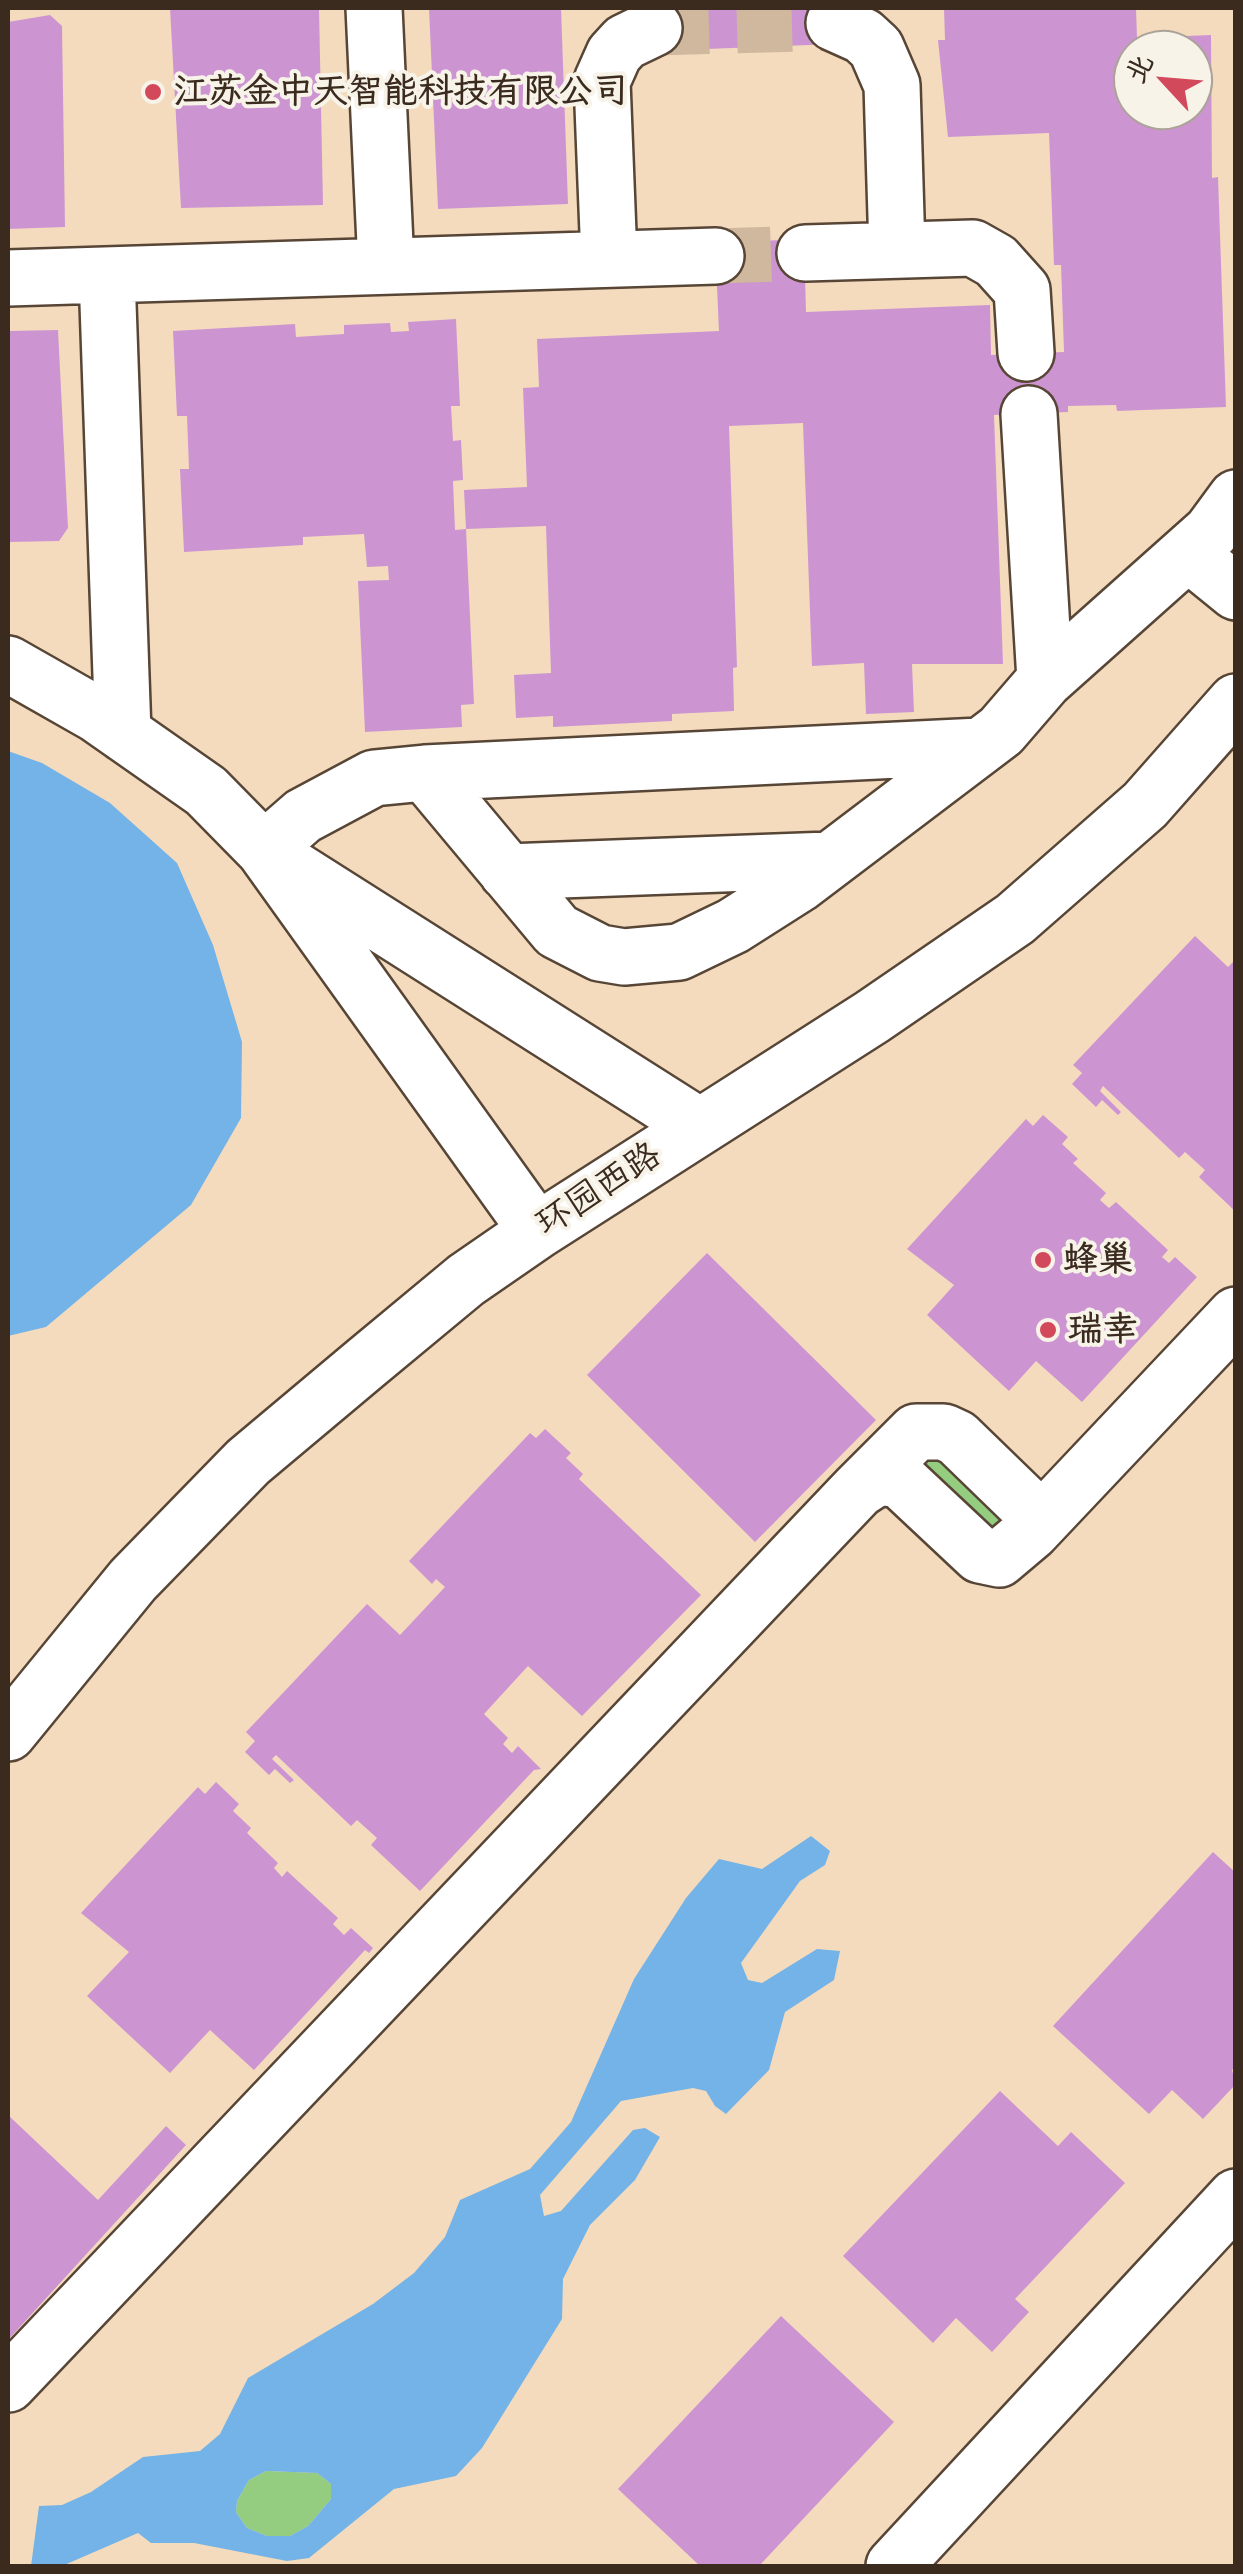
<!DOCTYPE html>
<html>
<head>
<meta charset="utf-8">
<style>
  body { margin:0 }
  #map { position:relative; width:1243px; height:2574px; overflow:hidden; background:#f4dbbe; font-family:"Playpen Sans","LXGW WenKai TC",sans-serif }
  canvas { display:block }
  .frame { position:absolute; inset:0; border:10px solid #3b2a1e; pointer-events:none }
  .north { position:absolute; left:1113px; top:30px; width:100px; height:100px; box-sizing:border-box; background:#f7f3e8; border:2px solid #aca397; border-radius:50%; rotate:296deg; font-size:28px; font-weight:700; line-height:40px; text-align:center; color:#3b2a1e }
  .north::after { content:''; display:block; margin:auto; width:35px; height:45px; background:#d1495b; clip-path:polygon(50% 0,100% 100%,50% 72%,0 100%) }
</style>
</head>
<body>
<div id="map">
<canvas width="1243" height="2574"></canvas>
<div class="frame"></div>
<div class="north">北</div>
</div>
<script>
const g = document.querySelector('canvas').getContext('2d');
g.lineJoin = 'round';
function paint(path, color) {
  g.fillStyle = color;
  g.fill(path, 'evenodd');
}
function poly(rows) {
  const path = new Path2D();
  for (const r of rows) {
    path.moveTo(r[0], r[1]);
    for (let i = 2; i < r.length; i += 2) path.lineTo(r[i], r[i + 1]);
  }
  return path;
}
function trace(path, color, width, dash) {
  g.strokeStyle = color;
  g.lineWidth = width;
  g.lineCap = dash ? 'butt' : 'round';
  g.setLineDash(dash || []);
  g.stroke(path);
}
function write(font, color, halo, rows, align = 'center') {
  g.font = font + ' "Playpen Sans","LXGW WenKai TC",sans-serif';
  g.lineWidth = 8;
  g.setLineDash([]);
  g.textBaseline = 'middle';
  g.strokeStyle = halo;
  g.fillStyle = color;
  for (const [text, x, y, turn = 0] of rows) {
    g.save();
    g.translate(x, y);
    g.rotate((+turn || 0) * Math.PI / 180);
    g.textAlign = isNaN(turn) ? turn : align;
    if (halo) g.strokeText(text, 0, 0);
    g.fillText(text, 0, 0);
    g.restore();
  }
}
const green = poly([
  [924,1446,1006,1513,999,1541,912,1457],
  [266,2471,317,2473,331,2484,331,2499,308,2526,290,2536,267,2536,247,2528,236,2512,237,2501,249,2480]
]);
const water = poly([
  [8,751,42,763,110,803,177,863,213,945,242,1042,241,1118,191,1205,46,1327,8,1336],
  [811,1836,830,1851,825,1865,800,1881,741,1963,748,1980,762,1983,817,1949,840,1951,834,1980,785,2012,769,2070,726,2114,715,2106,706,2091,693,2088,621,2101,540,2195,544,2216,561,2211,633,2130,645,2128,660,2137,635,2180,590,2225,563,2279,562,2319,482,2448,456,2476,394,2489,309,2558,287,2561,194,2543,151,2543,138,2533,62,2566,31,2566,39,2506,62,2505,91,2492,143,2457,200,2451,220,2434,248,2378,373,2304,414,2273,445,2237,460,2200,530,2169,571,2122,634,1979,686,1898,719,1859,762,1869],
  [266,2471,317,2473,331,2484,331,2499,308,2526,290,2536,267,2536,247,2528,236,2512,237,2501,249,2480]
]);
const building = poly([
  [170,8,319,8,323,205,181,208],
  [429,8,561,8,568,204,438,209],
  [653,8,833,8,835,44,655,51],
  [944,8,1136,8,1137,38,1211,35,1212,178,1218,177,1226,407,1117,411,1116,405,1068,406,1068,412,994,415,1003,664,912,664,914,712,866,714,864,663,812,666,803,423,729,426,737,667,733,668,734,711,672,714,672,721,553,727,553,716,516,718,514,675,551,673,546,526,466,529,464,490,527,487,523,388,539,387,537,339,719,331,715,243,804,239,806,312,990,305,991,355,1064,352,1061,265,1054,265,1049,133,948,137,938,40,945,40],
  [1133,50,1193,50,1193,110,1133,110],
  [50,15,62,26,65,227,8,229,8,22],
  [456,319,460,406,451,406,453,441,461,440,463,480,453,481,455,530,466,529,474,704,461,705,462,727,365,732,358,581,389,580,388,566,367,567,364,534,303,537,303,545,184,552,180,469,189,469,187,416,177,416,173,331,295,324,296,337,344,334,344,325,390,323,391,332,409,331,408,322],
  [58,330,68,528,59,541,8,542,8,331],
  [1195,936,1228,967,1236,959,1236,1212,1199,1177,1205,1170,1185,1152,1179,1158,1103,1086,1100,1091,1121,1112,1118,1115,1102,1100,1096,1107,1072,1084,1082,1073,1073,1065],
  [1043,1115,1068,1137,1062,1144,1078,1159,1073,1163,1106,1193,1100,1200,1109,1208,1116,1202,1168,1250,1162,1257,1169,1263,1175,1257,1197,1277,1082,1402,1036,1361,1009,1391,927,1315,954,1285,907,1249,1026,1119,1033,1126],
  [707,1253,876,1420,755,1542,587,1375],
  [545,1429,571,1453,566,1458,583,1474,579,1479,701,1595,582,1716,528,1666,484,1714,508,1738,503,1744,512,1753,518,1746,541,1769,534,1770,420,1891,371,1845,377,1838,357,1820,351,1826,276,1755,272,1759,294,1780,290,1783,275,1769,269,1775,245,1752,255,1741,246,1732,367,1604,400,1635,445,1587,436,1579,432,1584,409,1561,530,1433,536,1438],
  [216,1782,239,1804,233,1811,251,1828,247,1833,278,1863,274,1868,282,1877,287,1871,338,1918,333,1924,344,1935,351,1928,373,1948,369,1953,365,1950,254,2070,210,2030,170,2073,87,1996,129,1952,81,1913,198,1787,205,1794],
  [1213,1852,1236,1873,1236,2066,1232,2070,1236,2084,1203,2119,1172,2090,1149,2114,1053,2026],
  [1000,2091,1058,2146,1071,2132,1125,2183,1015,2299,1029,2312,992,2352,956,2318,933,2343,843,2256],
  [8,2115,98,2200,166,2126,186,2145,8,2340],
  [781,2316,894,2422,759,2566,700,2566,618,2489]
]);
const minorTunnel = poly([
  [654,28,834,23],
  [716,256,805,253]
]);
const minor = poly([
  [374,8,386,266],
  [834,23,863,36,876,48,892,85,897,250],
  [805,253,973,248,996,261,1022,290,1026,353],
  [609,259,602,81,614,54,625,42,654,28],
  [107,275,123,733],
  [8,278,716,256],
  [1029,414,1045,680,1211,532,1236,498],
  [1188,553,1236,592],
  [8,664,96,714,206,791,264,850,537,1231],
  [425,773,980,746],
  [507,872,829,860],
  [699,1126,264,850,303,816,374,778,425,773,557,931,600,953,624,957,679,952,733,926,799,884,1001,731,1045,680],
  [858,1490,916,1432,944,1432,957,1438,1023,1502,1030,1512,1031,1532],
  [8,1733,133,1580,248,1462,366,1363,466,1280,537,1231,872,1017,1015,919,1145,805,1236,702],
  [8,2384,858,1490,878,1477,900,1480,980,1555,999,1559,1031,1532,1236,1315],
  [894,2566,1236,2197]
]);
const markers = [
  [153,92,10,"#d1495b"],
  [1043,1260,10,"#d1495b"],
  [1048,1330,10,"#d1495b"]
];
const poiNames = [
  ["江苏金中天智能科技有限公司",173,92],
  ["蜂巢",1063,1260],
  ["瑞幸",1068,1330]
];
const streetNames = [
  ["环园西路",599,1190,-33]
];
paint(green, '#94cd80');
paint(water, '#74b3e7');
paint(building, '#cc95d2');
trace(minorTunnel, '#cfb89e', 55, [55, 28]);
trace(minor, '#574536', 60);
trace(minor, '#fff', 55);
for (const [x, y, r, color] of markers) {
  const dot = new Path2D();
  dot.arc(x, y, r, 0, 2 * Math.PI);
  g.fillStyle = color;
  g.fill(dot);
  trace(dot, '#f7f3e8', 4);
}
write('bold 35px', '#3b2a1e', '#f7f3e8', poiNames, 'left');
write('35px', '#3b2a1e', '#f7f3e8', streetNames);
</script>
</body>
</html>
